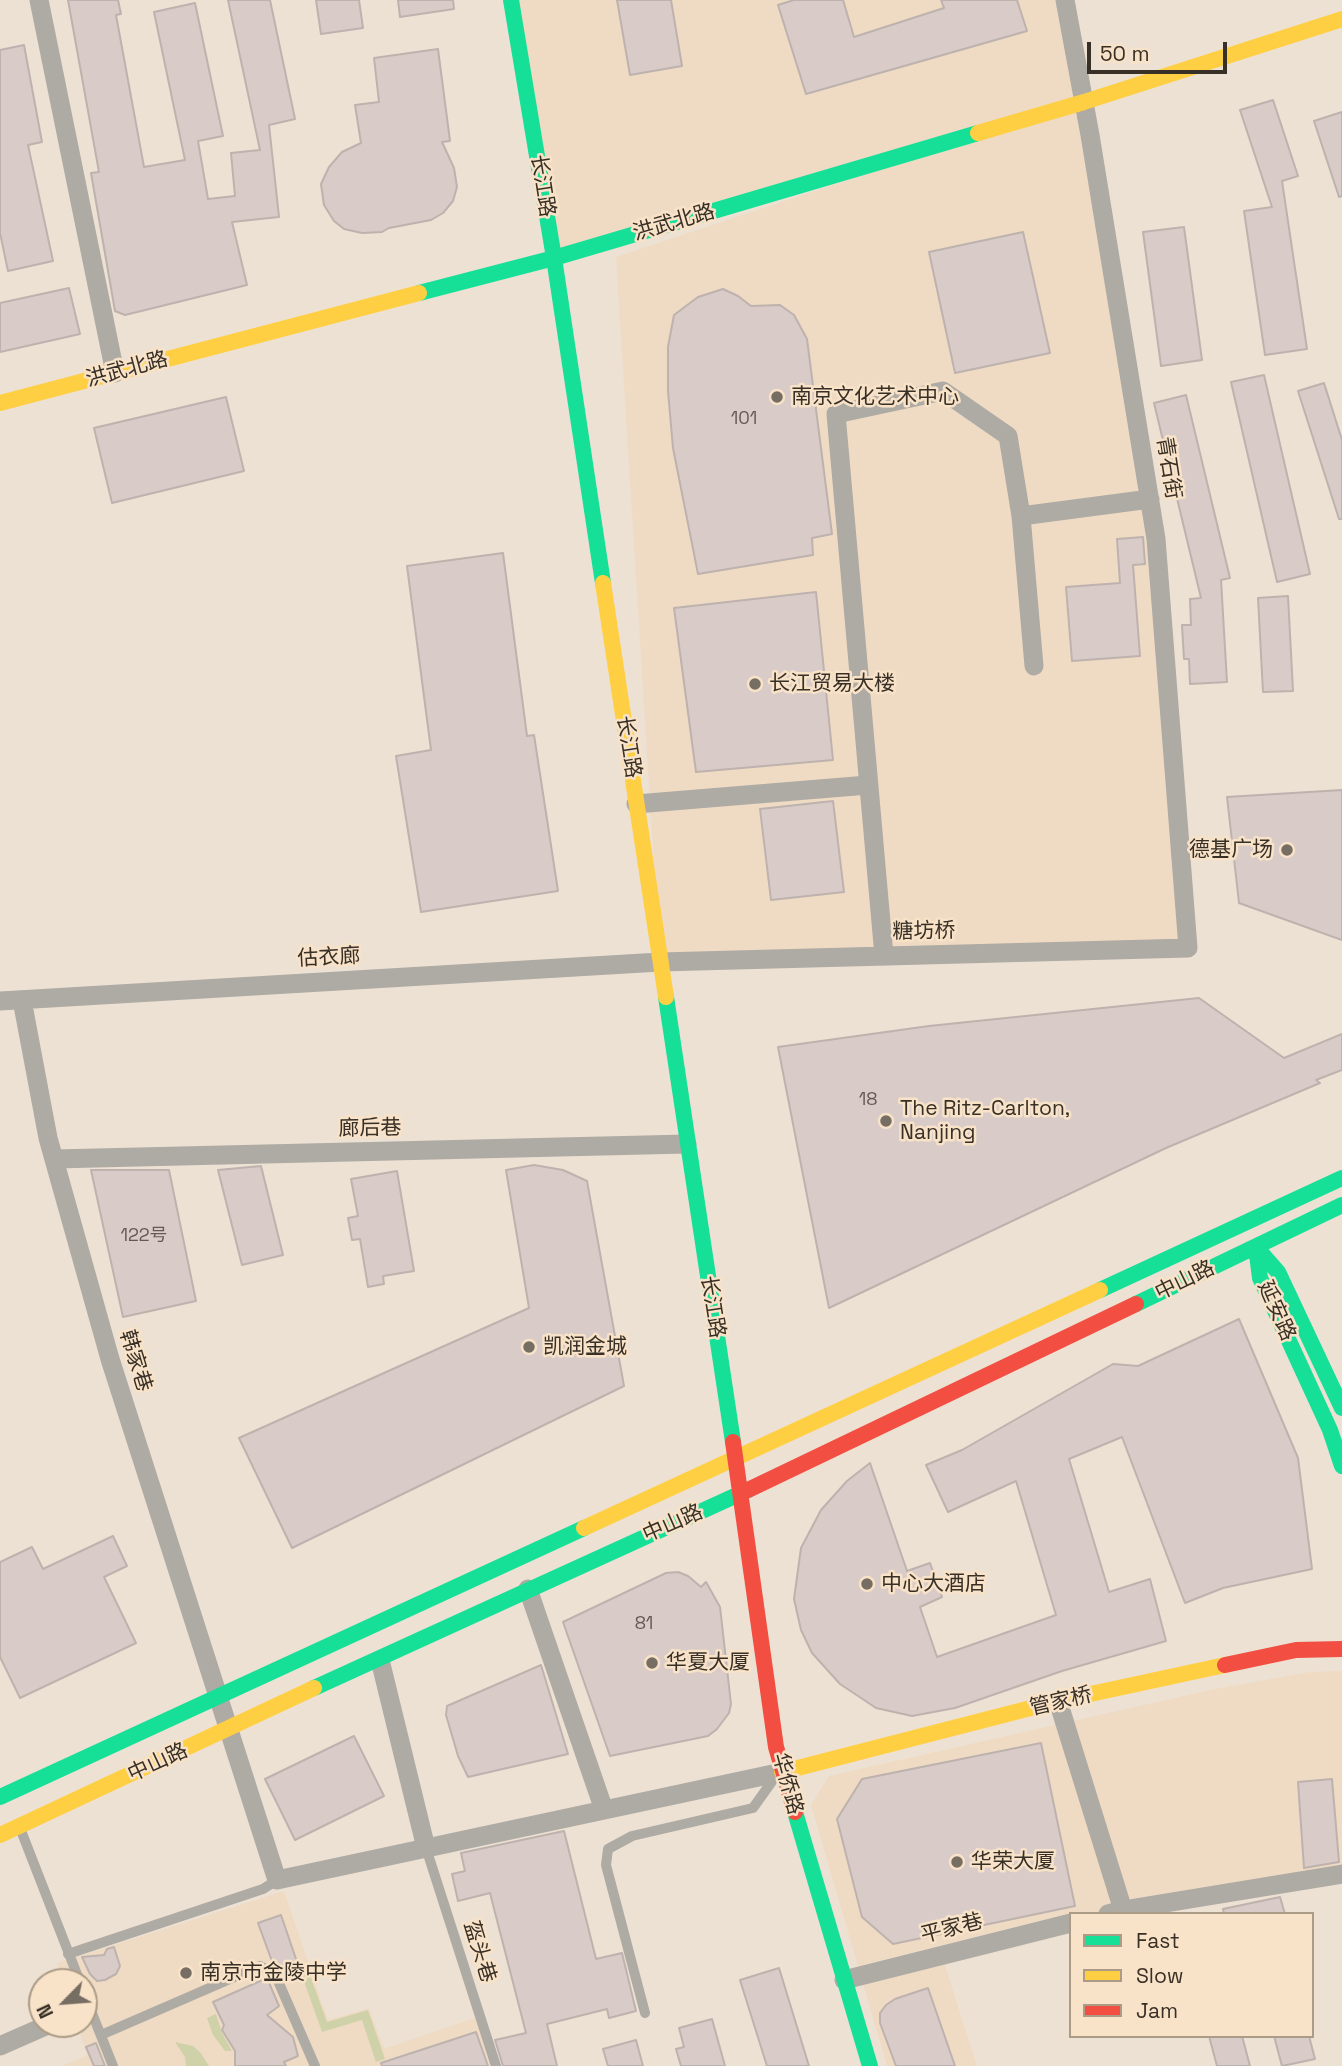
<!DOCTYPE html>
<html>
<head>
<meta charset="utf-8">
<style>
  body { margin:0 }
  #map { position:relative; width:1342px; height:2066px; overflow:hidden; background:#ede1d3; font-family:"Space Grotesk",sans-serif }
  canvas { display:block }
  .legend { position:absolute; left:1069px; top:1912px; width:245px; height:126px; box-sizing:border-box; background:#f8e2c8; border:2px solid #ab9b87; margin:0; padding:9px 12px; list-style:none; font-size:21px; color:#383026 }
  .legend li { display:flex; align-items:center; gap:14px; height:35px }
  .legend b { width:35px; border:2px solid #ab9b87 }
  .north { position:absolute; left:28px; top:1968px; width:70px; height:70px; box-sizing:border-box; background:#f8e2c8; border:2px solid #ab9b87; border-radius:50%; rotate:245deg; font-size:19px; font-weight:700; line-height:28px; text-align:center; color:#383026 }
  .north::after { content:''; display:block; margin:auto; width:24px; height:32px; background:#776e63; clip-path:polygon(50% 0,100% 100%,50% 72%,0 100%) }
  .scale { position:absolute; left:1087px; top:42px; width:140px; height:32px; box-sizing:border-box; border:4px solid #383026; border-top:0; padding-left:9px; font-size:21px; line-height:24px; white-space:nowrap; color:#383026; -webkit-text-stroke:5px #f8e2c8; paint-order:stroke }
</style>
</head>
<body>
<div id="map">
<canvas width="1342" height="2066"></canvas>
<ul class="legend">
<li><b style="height:9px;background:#16e098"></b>Fast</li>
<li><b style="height:9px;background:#ffcf43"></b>Slow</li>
<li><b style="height:9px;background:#f24e42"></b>Jam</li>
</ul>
<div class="north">N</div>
<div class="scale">50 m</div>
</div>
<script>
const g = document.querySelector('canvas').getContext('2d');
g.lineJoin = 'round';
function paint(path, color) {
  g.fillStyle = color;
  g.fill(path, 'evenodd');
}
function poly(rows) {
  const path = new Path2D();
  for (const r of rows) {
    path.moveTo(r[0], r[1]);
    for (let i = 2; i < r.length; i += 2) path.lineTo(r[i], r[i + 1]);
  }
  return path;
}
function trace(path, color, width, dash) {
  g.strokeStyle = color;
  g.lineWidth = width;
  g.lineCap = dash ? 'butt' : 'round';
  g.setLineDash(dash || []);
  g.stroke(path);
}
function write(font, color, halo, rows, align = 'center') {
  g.font = font + ' "Space Grotesk","Noto Sans SC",sans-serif';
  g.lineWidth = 5;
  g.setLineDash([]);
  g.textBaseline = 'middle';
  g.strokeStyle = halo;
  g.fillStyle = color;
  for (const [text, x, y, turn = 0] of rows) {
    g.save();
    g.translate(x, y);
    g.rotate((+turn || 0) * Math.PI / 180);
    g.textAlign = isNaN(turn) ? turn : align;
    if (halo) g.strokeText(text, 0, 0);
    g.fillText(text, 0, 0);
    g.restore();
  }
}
const built = poly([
  [511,0,1065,0,1156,539,1188,948,660,962,616,257,1053,112,554,258],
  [1342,1671,1342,1874,1108,1914,1071,1914,942,1956,977,2066,887,2066,811,1805,829,1776,1210,1690,1310,1672],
  [284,1891,328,2020,369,2008,384,2049,477,2017,495,2066,62,2066,87,2055,77,2024,84,2024,84,1982,63,1982,57,1963]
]);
const green = poly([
  [306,1964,327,2022,368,2010,385,2059,376,2062,362,2020,322,2032,299,1967],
  [216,2014,222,2033,232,2051,225,2051,213,2035,207,2018],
  [175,2042,193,2046,200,2052,209,2066,186,2066,185,2057]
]);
const building = poly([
  [68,0,118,0,121,14,116,15,144,167,185,160,154,12,195,3,223,136,198,141,208,199,235,196,231,153,260,150,228,0,270,0,295,119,269,125,279,217,232,222,247,285,125,315,115,311,91,173,99,172,68,0],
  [316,0,359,0,363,28,321,34,316,0],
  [398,0,453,0,454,9,400,17,398,0],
  [617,0,671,0,682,66,630,75,617,0],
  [794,0,843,0,854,37,944,8,941,0,1017,0,1027,31,806,94,778,5,794,0],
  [24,45,42,142,28,145,53,261,8,271,0,233,0,50,24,45],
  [438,49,450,141,442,142,454,168,457,187,453,201,443,213,431,220,389,228,382,232,362,233,344,229,334,221,324,205,321,184,329,167,342,152,361,143,355,105,379,102,374,58,438,49],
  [1273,100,1298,176,1282,181,1307,349,1265,355,1244,211,1272,207,1240,110,1273,100],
  [1342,112,1342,196,1339,197,1314,121,1342,112],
  [1184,227,1202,360,1161,366,1143,232,1184,227],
  [1023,232,1050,353,955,373,929,252,1023,232],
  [69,288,80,334,0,352,0,303,69,288],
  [723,289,738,296,751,306,780,305,794,315,807,339,832,534,812,538,813,555,698,574,673,448,668,391,668,347,674,315,698,297,723,289],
  [1264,375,1310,574,1277,582,1231,382,1264,375],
  [1324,383,1342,440,1342,519,1339,519,1298,391,1324,383],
  [1186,395,1230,578,1221,580,1227,682,1190,684,1189,659,1184,659,1182,625,1191,625,1190,599,1201,598,1154,403,1186,395],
  [226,397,244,471,112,503,94,428,226,397],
  [1143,537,1145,564,1133,565,1140,656,1072,661,1066,587,1120,583,1117,539,1143,537],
  [503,553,527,736,534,735,558,891,421,912,396,756,431,750,407,566,503,553],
  [816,592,833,760,696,772,674,608,816,592],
  [1288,596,1293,691,1263,692,1258,598,1288,596],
  [1342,790,1342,940,1239,903,1227,797,1342,790],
  [833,801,844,892,771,900,760,809,833,801],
  [1199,998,1284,1058,1342,1034,1342,1070,1316,1080,1320,1083,1166,1148,829,1308,778,1047,929,1026,1199,998],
  [534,1165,563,1170,587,1181,624,1386,292,1548,239,1438,529,1308,506,1170,534,1165],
  [261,1166,283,1255,242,1265,218,1170,261,1166],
  [91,1170,169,1170,196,1301,123,1317,91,1170],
  [397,1171,414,1271,383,1276,384,1284,368,1287,360,1239,352,1240,348,1218,358,1216,351,1179,397,1171],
  [1239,1319,1298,1458,1312,1569,1223,1588,1185,1603,1122,1437,1069,1459,1109,1592,1150,1579,1166,1641,1062,1671,955,1708,912,1716,876,1708,840,1684,812,1653,801,1630,794,1599,801,1548,821,1510,847,1481,870,1463,907,1571,930,1563,942,1597,920,1607,937,1657,1056,1615,1016,1481,948,1512,926,1465,962,1450,1113,1364,1138,1366,1239,1319],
  [113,1536,127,1566,104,1577,136,1643,20,1698,0,1657,0,1562,32,1547,43,1569,113,1536],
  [678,1572,688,1576,701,1587,706,1582,720,1607,731,1704,729,1713,717,1729,708,1736,610,1756,563,1622,666,1573,678,1572],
  [541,1665,568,1754,468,1777,458,1756,451,1732,446,1715,447,1706,541,1665],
  [354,1736,384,1796,295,1840,265,1779,354,1736],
  [1041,1743,1075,1906,893,1944,862,1917,837,1819,862,1779,1041,1743],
  [1332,1779,1339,1862,1304,1868,1298,1782,1332,1779],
  [564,1831,596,1959,622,1953,636,2011,609,2018,607,2009,547,2024,557,2066,503,2066,495,2040,526,2033,490,1893,458,1901,452,1874,465,1871,461,1853,564,1831],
  [1280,1897,1285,1914,1224,1914,1223,1909,1280,1897],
  [281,1915,297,1962,279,1968,273,1964,258,1923,281,1915],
  [114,1947,120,1966,116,1974,105,1980,97,1981,90,1974,82,1957,104,1955,107,1949,114,1947],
  [779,1968,809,2066,767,2066,740,1980,779,1968],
  [267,1978,279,2006,267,2015,293,2037,298,2056,284,2062,286,2066,235,2066,235,2051,222,2030,224,2025,213,2002,267,1978],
  [928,1988,955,2066,896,2066,880,2023,880,2013,886,2005,895,1999,928,1988],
  [712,2019,725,2066,681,2066,676,2049,684,2047,679,2028,712,2019],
  [476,2032,488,2066,382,2066,381,2063,476,2032],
  [1209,2036,1242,2036,1250,2066,1217,2066,1209,2036],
  [1274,2036,1309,2036,1315,2059,1282,2066,1274,2036],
  [636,2040,643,2066,608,2066,603,2049,636,2040],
  [96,2043,105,2066,94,2066,86,2047,96,2043]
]);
const lane = poly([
  [20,1828,80,1982],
  [426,1848,496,2066],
  [68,1954,263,1889,277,1880],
  [84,1993,113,2066],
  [645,2013,606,1865,608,1849,632,1836,753,1808,778,1773],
  [101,2035,260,1966,275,1974,315,2066]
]);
const street = poly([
  [39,0,115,373],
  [1021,516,1150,499],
  [636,804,868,785],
  [884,956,836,414,943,391,1008,436,1021,516,1034,666],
  [22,1000,48,1138,110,1359,277,1880,782,1772],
  [0,1001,660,962,1188,948,1156,539,1090,135,1065,0],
  [54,1159,687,1144],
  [528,1589,604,1810],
  [380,1660,426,1848],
  [1058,1701,1123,1910,1108,1914],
  [1123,1910,1342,1874],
  [844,1980,1071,1923],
  [0,2046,50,2024]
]);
const fast = poly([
  [511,0,554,258,603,583],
  [419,293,554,258,978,133],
  [666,997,733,1442],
  [1256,1247,1260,1278,1330,1430,1342,1466],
  [1256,1247,1278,1272,1342,1408],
  [1100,1290,1342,1178],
  [1136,1304,1342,1205],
  [314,1688,748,1490],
  [0,1797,584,1528],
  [795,1812,870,2066]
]);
const slow = poly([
  [978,133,1084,102,1342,19],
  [0,403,419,293],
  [603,583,666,997],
  [584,1528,1100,1290],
  [782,1772,1058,1701,1225,1665],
  [0,1835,314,1688]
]);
const jam = poly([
  [733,1442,776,1747,795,1812],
  [748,1490,1136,1304],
  [1225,1665,1296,1650,1342,1649]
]);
const markers = [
  [777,397,7,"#776e63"],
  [755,684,7,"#776e63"],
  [1287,850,7,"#776e63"],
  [886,1121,7,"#776e63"],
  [529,1347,7,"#776e63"],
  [867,1584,7,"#776e63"],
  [652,1663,7,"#776e63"],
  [957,1862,7,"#776e63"],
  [186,1973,7,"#776e63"]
];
const numberNames = [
  ["101",744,419],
  ["18",868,1100],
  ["122号",144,1236],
  ["81",644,1624]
];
const streetNames = [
  ["长江路",542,186,81],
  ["洪武北路",674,223,-16],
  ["洪武北路",127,370,-15],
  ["青石街",1168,468,81],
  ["长江路",628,747,81],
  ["糖坊桥",924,932,-1],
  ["估衣廊",329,958,-3],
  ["廊后巷",370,1129,-1],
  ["中山路",1185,1281,-26],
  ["长江路",712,1307,81],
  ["延安路",1276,1311,66],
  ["韩家巷",135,1361,73],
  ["中山路",673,1524,-24],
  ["管家桥",1061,1702,-13],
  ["中山路",158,1763,-25],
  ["华侨路",787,1784,75],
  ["平家巷",952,1929,-14],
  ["盔头巷",479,1952,73]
];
const poiNames = [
  ["南京文化艺术中心",791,397],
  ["长江贸易大楼",769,684],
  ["德基广场",1273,850,"right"],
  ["The Ritz-Carlton,",900,1109],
  ["Nanjing",900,1133],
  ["凯润金城",543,1347],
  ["中心大酒店",881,1584],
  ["华夏大厦",666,1663],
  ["华荣大厦",971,1862],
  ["南京市金陵中学",200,1973]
];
paint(built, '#efdbc3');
paint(green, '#cfd2a9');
paint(building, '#d9ccc8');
trace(building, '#beb2ae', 2);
trace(lane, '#aeaaa4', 10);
trace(street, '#aeaaa4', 19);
trace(fast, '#16e098', 16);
trace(slow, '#ffcf43', 16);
trace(jam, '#f24e42', 16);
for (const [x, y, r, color] of markers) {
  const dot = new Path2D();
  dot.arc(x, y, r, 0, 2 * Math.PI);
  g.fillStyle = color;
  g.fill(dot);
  trace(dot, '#f8e2c8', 2.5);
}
write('18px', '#635a51', null, numberNames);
write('21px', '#383026', '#f8e2c8', streetNames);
write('21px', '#383026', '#f8e2c8', poiNames, 'left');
</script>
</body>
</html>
